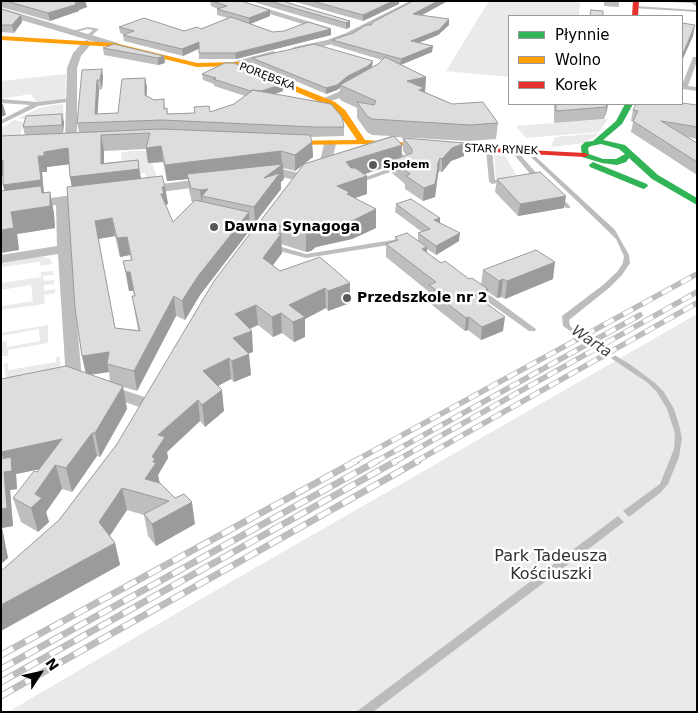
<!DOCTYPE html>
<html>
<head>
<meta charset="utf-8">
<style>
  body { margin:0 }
  #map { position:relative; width:698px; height:713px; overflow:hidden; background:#fff; font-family:"DejaVu Sans",sans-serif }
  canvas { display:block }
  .frame { position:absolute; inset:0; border:2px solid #000; pointer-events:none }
  .legend { position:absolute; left:508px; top:15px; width:175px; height:90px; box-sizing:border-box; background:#fff; border:1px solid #999; margin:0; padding:6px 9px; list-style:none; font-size:15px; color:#000 }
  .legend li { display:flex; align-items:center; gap:10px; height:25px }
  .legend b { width:25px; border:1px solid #999 }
  .north { position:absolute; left:15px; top:648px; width:50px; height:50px; -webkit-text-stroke:4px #fff; paint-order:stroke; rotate:55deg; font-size:14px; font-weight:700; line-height:20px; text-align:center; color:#000 }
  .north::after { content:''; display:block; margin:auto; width:18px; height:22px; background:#000; clip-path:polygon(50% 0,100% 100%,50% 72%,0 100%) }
</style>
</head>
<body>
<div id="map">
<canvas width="698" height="713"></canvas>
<div class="frame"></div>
<ul class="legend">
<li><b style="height:6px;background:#30b455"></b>Płynnie</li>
<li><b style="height:6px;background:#ff9f0a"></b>Wolno</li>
<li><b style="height:6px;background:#e5322d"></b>Korek</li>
</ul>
<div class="north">N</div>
</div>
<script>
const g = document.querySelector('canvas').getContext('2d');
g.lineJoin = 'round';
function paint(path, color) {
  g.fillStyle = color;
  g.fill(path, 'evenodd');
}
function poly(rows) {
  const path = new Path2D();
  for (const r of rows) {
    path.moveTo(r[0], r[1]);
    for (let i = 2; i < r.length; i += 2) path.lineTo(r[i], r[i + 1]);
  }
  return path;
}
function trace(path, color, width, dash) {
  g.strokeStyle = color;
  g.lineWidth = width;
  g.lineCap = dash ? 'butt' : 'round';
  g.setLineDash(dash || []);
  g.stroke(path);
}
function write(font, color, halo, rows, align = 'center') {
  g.font = font + ' "DejaVu Sans",sans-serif';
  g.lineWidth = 5;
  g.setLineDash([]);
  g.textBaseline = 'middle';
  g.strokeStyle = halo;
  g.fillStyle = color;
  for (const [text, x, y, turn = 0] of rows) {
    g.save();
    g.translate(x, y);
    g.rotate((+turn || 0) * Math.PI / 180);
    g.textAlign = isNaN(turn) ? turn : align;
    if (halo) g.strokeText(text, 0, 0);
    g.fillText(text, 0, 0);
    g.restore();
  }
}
const green = poly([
  [489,1,580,1,579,16,509,16,509,77,446,71],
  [66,74,65,99,36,102,31,94,1,99,1,81],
  [63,104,64,118,29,120,18,118,42,107],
  [608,119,599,132,526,138,516,126],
  [14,120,24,122,19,138,1,138,1,128],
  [601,133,584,143,551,147,555,137],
  [129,151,152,151,152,162,159,184,148,186,145,173,122,175,121,153],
  [494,155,505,156,516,174,505,178,496,178],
  [40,256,50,259,52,264,41,266,40,262,1,267,1,261],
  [53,271,53,275,43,276,44,281,54,280,54,284,44,285,44,291,55,289,55,293,44,295,45,304,1,310,1,306,33,301,31,285,1,290,1,283,41,277,41,272],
  [697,314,697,712,8,712,194,603],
  [48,325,48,343,8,350,8,356,2,356,1,342,7,341,7,347,40,341,39,329,7,335,1,335,1,333],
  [60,356,61,368,7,385,4,364,8,363,8,370,56,362,56,357]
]);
const water = poly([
  [531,157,536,157,615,230,629,255,630,263,622,275,609,288,569,320,570,326,578,333,631,365,655,383,664,392,674,409,679,425,682,438,679,457,668,484,660,493,629,517,623,511,660,484,674,449,675,434,672,424,667,409,657,392,648,383,563,326,562,316,603,285,617,272,623,263,624,256,616,239,606,229],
  [618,516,624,522,373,712,356,712]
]);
const pier = poly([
  [580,331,617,353,618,354,609,359,571,336]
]);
const lane = poly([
  [635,6,697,10,697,12,633,8,633,6,635,6],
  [88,27,99,29,88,39,85,37,93,30,88,29,70,33,68,32,88,27],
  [693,57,697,57,697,61,688,86,697,87,697,91,682,89,682,85,693,57],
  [72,98,75,100,74,101,38,106,1,124,1,120,30,105,1,103,1,99,37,102,72,98],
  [394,145,396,146,410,163,410,165,359,183,355,183,355,181,404,163,391,147,394,145],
  [489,148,492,150,495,180,507,178,509,179,509,181,492,184,489,182,486,150,489,148],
  [514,149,516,150,538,175,538,177,525,178,525,176,531,175,511,151,514,149],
  [556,193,558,194,570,206,570,208,566,208,554,196,554,194,556,193],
  [236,221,260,226,264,228,260,230,239,225,236,225,236,221],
  [405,238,408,238,408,242,306,258,268,248,267,246,271,244,306,254,405,238],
  [474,288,480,288,536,329,535,331,529,331,474,292,473,290,474,288]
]);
const street = poly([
  [228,1,242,1,330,28,328,30,322,30,228,1],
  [410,1,421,1,352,37,333,44,297,52,292,49,294,47,327,40,346,33,410,1],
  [1,8,118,43,120,45,118,47,112,47,1,14,1,8],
  [87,40,92,43,81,56,77,68,77,139,71,142,65,139,67,68,73,53,84,41,87,40],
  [273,51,276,52,276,56,237,67,232,64,233,62,273,51],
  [357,79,362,82,346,96,325,103,320,100,338,92,357,79],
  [330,140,336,144,333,157,326,167,315,173,307,173,305,170,307,167,318,161,321,157,324,144,330,140],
  [282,169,303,174,305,177,299,181,282,177,262,180,256,176,258,173,282,169],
  [210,178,214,179,216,182,214,185,145,194,139,190,145,186,210,178],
  [91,193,97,197,96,200,69,204,75,301,82,379,80,383,74,384,68,383,66,379,58,254,1,263,1,255,57,246,56,205,1,212,1,204,91,193],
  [105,384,151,399,154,403,151,407,145,409,99,393,97,389,99,385,105,384]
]);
const fast = poly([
  [625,104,633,104,622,124,603,140,625,145,658,175,697,198,697,205,652,179,629,158,626,162,617,165,602,163,582,157,581,146,585,142,593,141,616,121,625,104],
  [601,144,619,149,625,154,616,159,603,159,589,154,588,148,591,146,601,144],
  [593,162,647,184,648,186,644,189,641,188,590,167,589,165,593,162]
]);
const slow = poly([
  [1,36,115,43,197,63,237,62,335,102,345,110,365,140,491,148,495,150,491,152,379,144,280,145,277,145,277,141,357,140,339,114,329,106,236,66,197,67,115,47,1,40,1,36]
]);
const jam = poly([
  [633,1,639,1,638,16,632,16,633,1],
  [488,148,585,153,589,155,585,157,491,152,487,150,488,148]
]);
const railFar1 = poly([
  [353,462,697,274],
  [375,462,640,315],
  [394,462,697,292],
  [415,462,697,303]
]);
const rail = poly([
  [1,655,356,461],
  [1,669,377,461],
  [1,682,396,461],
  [1,696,418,461]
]);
const wall = poly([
  [1,1,85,1,87,7,79,10,79,11,50,21,1,7],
  [210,1,241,1,270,10,270,16,251,24,273,32,331,35,236,59,199,59,199,49,183,56,124,41,123,35,125,35,120,33,119,27,184,31,201,29,228,18,217,15,217,9,218,9,211,6],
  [250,1,282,1,350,21,350,27,346,29],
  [292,1,399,1,399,4,363,21],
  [604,1,619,1,619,7,604,6],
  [650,1,697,1,697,7,692,3],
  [1,9,22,22,14,33,1,32],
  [421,15,449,25,438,35,419,43,432,52,401,65,426,77,425,92,452,104,498,123,496,139,468,141,395,137,402,145,401,157,406,155,403,151,403,138,464,156,451,161,442,172,439,171,438,174,435,197,423,201,405,189,405,184,392,173,392,165,364,174,367,176,367,194,355,198,376,228,352,239,316,247,311,251,306,252,281,244,282,253,273,265,280,271,350,283,350,303,328,311,326,308,305,319,305,337,294,342,282,333,273,337,258,325,250,329,253,352,248,353,251,375,234,382,231,379,218,386,224,411,205,427,200,421,167,452,168,458,158,475,159,482,195,524,156,546,148,536,144,515,127,510,110,536,115,543,120,565,59,520,117,444,261,229,261,220,303,165,295,171,283,168,284,179,281,182,281,189,255,223,249,222,250,230,200,295,185,320,176,316,137,391,123,387,127,409,100,457,97,456,72,492,62,489,46,512,49,522,38,532,21,522,13,498,39,469,16,474,17,489,10,490,13,526,2,528,8,558,1,564,1,459,3,459,1,452,1,379,86,373,72,187,70,177,69,164,47,167,47,172,42,172,44,193,50,192,54,214,55,228,17,234,19,250,3,185,3,176,1,176,1,136,25,135,23,127,64,122,63,133,79,132,77,123,102,69,103,78,102,89,99,90,97,114,118,113,147,87,146,96,154,100,164,99,165,108,167,108,168,114,195,113,194,107,210,112,234,104,245,96,214,86,214,84,203,80,202,74,283,84,283,91,275,94,344,127,344,136,310,137,312,142,313,157,304,164,391,136,372,135,367,132,357,118,357,108,340,100,340,88,337,90,326,94,253,63,252,58,372,67,378,64,382,60,332,45,332,40,353,33,371,25],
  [146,149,148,163,163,162,167,181,188,179,189,190,192,203,173,222,165,205,168,204,165,187,141,178,138,160,104,163,104,151],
  [115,236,120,257,130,255,131,260,123,261,129,291,133,291,134,296,132,296,138,330,115,328,98,239],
  [109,372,110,381,91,375],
  [103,48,164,56,165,63,158,65,104,55],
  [554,104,608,104,607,110,604,119,554,123],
  [697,105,697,139,688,137,697,143,697,175,631,132,633,122,631,121,633,110],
  [497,179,564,208,518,216,495,192],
  [396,204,440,218,440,223,459,241,436,255,427,249,427,253,441,263,469,279,481,285,483,270,553,279,505,299,501,297,497,298,488,292,486,303,503,331,481,340,468,330,465,331,432,305,432,302,428,298,428,291,386,257,386,244,395,241,395,237,418,240,418,233,422,232,395,212]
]);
const shadedWall = poly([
  [82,1,85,1,87,7,79,10,79,11,50,21,48,13],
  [393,1,399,1,399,4,363,21,363,15],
  [438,1,448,1,413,20,413,14],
  [270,10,270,16,249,24,249,18],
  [21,15,22,22,14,33,12,25],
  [449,19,449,25,438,35,411,46,411,41],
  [350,21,350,27,346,29,346,23],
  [695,25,693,36,682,61,682,56],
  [331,29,331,35,236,59,235,53],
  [199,42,200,48,183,56,182,49],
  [433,46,432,52,400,65,401,59],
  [164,56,165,63,158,65,158,58],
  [373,61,372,67,340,85,340,88,337,90,326,94,326,88],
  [102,69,103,78,102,89,100,80],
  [426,77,425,92,424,103,407,81],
  [145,78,147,87,146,105,145,95],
  [97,80,99,90,97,123,95,114],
  [283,84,283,91,258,100,257,93],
  [3,104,6,115,1,117,1,105],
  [607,104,608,104,607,110,604,119],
  [62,114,64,122,63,133,62,125],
  [101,135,104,151,104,173,139,169,142,185,73,193,70,177,101,164],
  [312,142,313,157,295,171,295,155],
  [465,143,464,156,451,161,442,172,442,159,452,148],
  [402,145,401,162,393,160,392,165,347,180,346,162],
  [161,146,163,162,148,163,146,148],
  [68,148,72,164,47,167,47,172,42,172,44,197,50,192,54,214,55,228,17,234,19,250,1,253,1,230,7,201,3,185,44,152],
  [281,151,282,165,283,164,284,179,281,182,281,189,255,223,254,207,264,178,187,174,188,179,167,181,165,165],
  [440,158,439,171,438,174,435,197,423,201,424,188,437,166],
  [1,160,3,160,7,176,1,176],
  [367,176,367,194,349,200,337,186],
  [162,187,165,187,168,204,165,205,161,194],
  [208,189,202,196,203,206,202,206,200,190],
  [566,196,564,208,518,216,520,204],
  [376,209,376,228,352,239,316,247,311,251,306,252,306,233,315,228],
  [249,212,250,230,200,295,185,320,182,301,198,276],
  [112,218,115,236,98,239,95,221],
  [440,218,440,226,434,220],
  [460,233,459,241,436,255,436,246],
  [281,234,282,253,264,277,263,258],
  [127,237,130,255,120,257,117,238],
  [427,247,427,260,422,249],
  [555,262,553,279,505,299,507,281],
  [126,272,130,272,133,291,129,291],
  [503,279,501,297,497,298,499,281],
  [350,283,350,303,328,311,328,291],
  [325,288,326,308,305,319,305,337,294,342,293,322,289,305],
  [488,289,486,303,473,308,475,295],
  [174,296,176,316,137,391,134,371],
  [256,305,258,325,237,334,235,314],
  [281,313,282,333,273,337,272,317],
  [469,317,468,330,465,331,466,318],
  [505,317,503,331,481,340,482,327],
  [252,331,253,352,235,358,233,338],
  [109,352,107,364,109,372,86,375,82,356],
  [249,354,251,375,234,382,232,361],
  [229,358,231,379,206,392,203,371],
  [123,386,127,409,100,457,95,433],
  [222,390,224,411,205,427,202,405],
  [198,400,200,421,167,452,168,458,158,475,160,484,145,479,158,435],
  [92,433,97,456,72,492,66,468],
  [62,439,56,466,62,489,46,512,49,522,38,532,31,508,35,494,55,466,16,474,17,489,10,490,13,526,2,528,8,558,1,564,1,509,4,472,7,472,1,452],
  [122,488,127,510,104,544,99,522],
  [192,502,195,524,156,546,152,524],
  [115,543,120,565,1,631,1,605]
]);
const building = poly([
  [6,1,82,1,75,3,78,4,48,13,6,1],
  [212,1,241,1,270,10,249,18,217,9,227,6,212,1],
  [269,1,282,1,350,21,346,23,269,1],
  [312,1,393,1,363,15,312,1],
  [413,1,438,1,413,14,449,19,439,30,411,41,433,46,401,59,332,40,353,33,366,25,371,25,373,22,413,1],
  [1,9,21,15,12,25,1,25,1,9],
  [591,10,603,11,603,16,590,16,591,10],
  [231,17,273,32,284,31,308,22,331,29,235,53,199,53,199,42,182,49,123,35,134,31,119,27,144,18,184,31,197,27,201,29,231,17],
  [682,23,695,25,682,56,682,23],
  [114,44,164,56,158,58,103,48,114,44],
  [314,44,373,61,368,66,348,76,337,85,326,88,252,58,314,44],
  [385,57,426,77,407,81,424,88,419,90,452,104,483,102,498,123,470,125,372,119,367,116,357,102,374,105,376,101,340,85,378,64,385,57],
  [225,63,234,63,283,84,261,91,253,90,251,91,213,79,216,78,202,74,225,63],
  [102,69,100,80,97,80,95,114,118,113,122,79,145,78,145,95,154,100,164,99,164,109,167,108,167,114,195,113,194,107,209,106,210,112,234,104,253,90,331,104,342,117,344,127,314,127,162,120,77,123,82,70,102,69],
  [682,103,697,105,697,127,661,121,697,143,697,162,633,121,638,111,633,110,636,104,682,103],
  [556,104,607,104,606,107,556,111,556,104],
  [62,114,62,125,23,127,26,116,62,114],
  [161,129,310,135,312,142,295,155,281,151,165,165,161,146,146,148,150,133,101,135,101,164,138,160,139,169,70,177,68,148,44,152,44,156,38,156,41,180,3,185,3,160,1,160,1,136,161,129],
  [394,136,402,145,346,162,351,168,355,168,367,176,337,186,349,192,347,194,376,209,352,221,315,228,310,233,306,233,261,220,304,164,394,136],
  [403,138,465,143,452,148,442,159,440,158,437,166,438,167,435,184,424,188,406,176,410,174,393,160,412,153,412,149,403,138],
  [283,164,264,178,280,173,254,207,202,196,208,189,200,190,191,188,187,174,283,164],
  [540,172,566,196,520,204,497,179,540,172],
  [162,176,165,187,162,187,164,194,161,194,173,222,195,200,249,212,198,276,182,301,174,296,134,371,107,364,109,352,82,356,75,308,67,187,162,176],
  [112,218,117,238,127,237,132,260,123,261,126,272,130,272,135,296,132,296,140,331,115,328,95,221,112,218],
  [41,186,42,193,50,192,50,206,11,212,14,228,1,230,1,191,41,186],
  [411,199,440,218,434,220,460,233,436,246,418,233,430,229,396,204,411,199],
  [255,227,281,234,263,258,280,271,320,257,350,283,328,291,325,288,289,305,305,317,293,322,281,313,272,317,256,305,235,314,252,331,233,338,249,354,232,361,229,358,203,371,222,390,202,405,198,400,158,435,165,437,152,457,155,458,153,462,156,463,145,479,160,483,175,498,184,494,192,502,152,524,144,514,169,501,122,488,99,522,115,543,1,605,1,571,59,520,117,444,214,281,255,227],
  [407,233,427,247,422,249,441,263,445,261,469,279,472,278,488,289,475,295,505,317,482,327,469,317,466,318,432,292,436,290,429,285,436,282,386,244,398,240,395,237,407,233],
  [536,250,555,262,507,281,503,279,499,281,483,270,536,250],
  [66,366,123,386,95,433,92,433,66,468,55,465,35,494,42,498,31,508,13,498,34,471,37,472,62,439,1,452,1,379,66,366],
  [11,457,12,471,4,472,7,508,1,509,1,459,11,457]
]);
const markers = [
  [373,165,5,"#595959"],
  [214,227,5,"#595959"],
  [347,298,5,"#595959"]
];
const farStreetnames = [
  ["PORĘBSKA",267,77,21],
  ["STARY RYNEK",501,150,2]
];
const farPoinames = [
  ["Społem",383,165]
];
const poiNames = [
  ["Dawna Synagoga",224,227],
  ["Przedszkole nr 2",357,298]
];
const waterNames = [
  ["Warta",591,342,34]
];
const nearParknames = [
  ["Park Tadeusza",551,557],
  ["Kościuszki",551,575]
];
paint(green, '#eaeaea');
paint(water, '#bcbcbc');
paint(pier, '#fff');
paint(lane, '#bebebe');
paint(street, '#bebebe');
paint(fast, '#30b455');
paint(slow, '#ff9f0a');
paint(jam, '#e5322d');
trace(railFar1, '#bdbdbd', 5.5);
trace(rail, '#bdbdbd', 7);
trace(railFar1, '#fff', 4, [11]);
trace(rail, '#fff', 5, [14]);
paint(wall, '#bebebe');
paint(shadedWall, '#9b9b9b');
paint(building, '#ddd');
trace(building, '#9b9b9b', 1);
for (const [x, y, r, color] of markers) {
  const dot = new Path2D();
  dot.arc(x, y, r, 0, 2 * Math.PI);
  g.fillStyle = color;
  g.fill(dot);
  trace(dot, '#fff', 2);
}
write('11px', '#000', '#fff', farStreetnames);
write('bold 11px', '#000', '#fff', farPoinames, 'left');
write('bold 14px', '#000', '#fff', poiNames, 'left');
write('italic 15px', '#414141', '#fff', waterNames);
write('16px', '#303030', '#fff', nearParknames);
</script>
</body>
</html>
